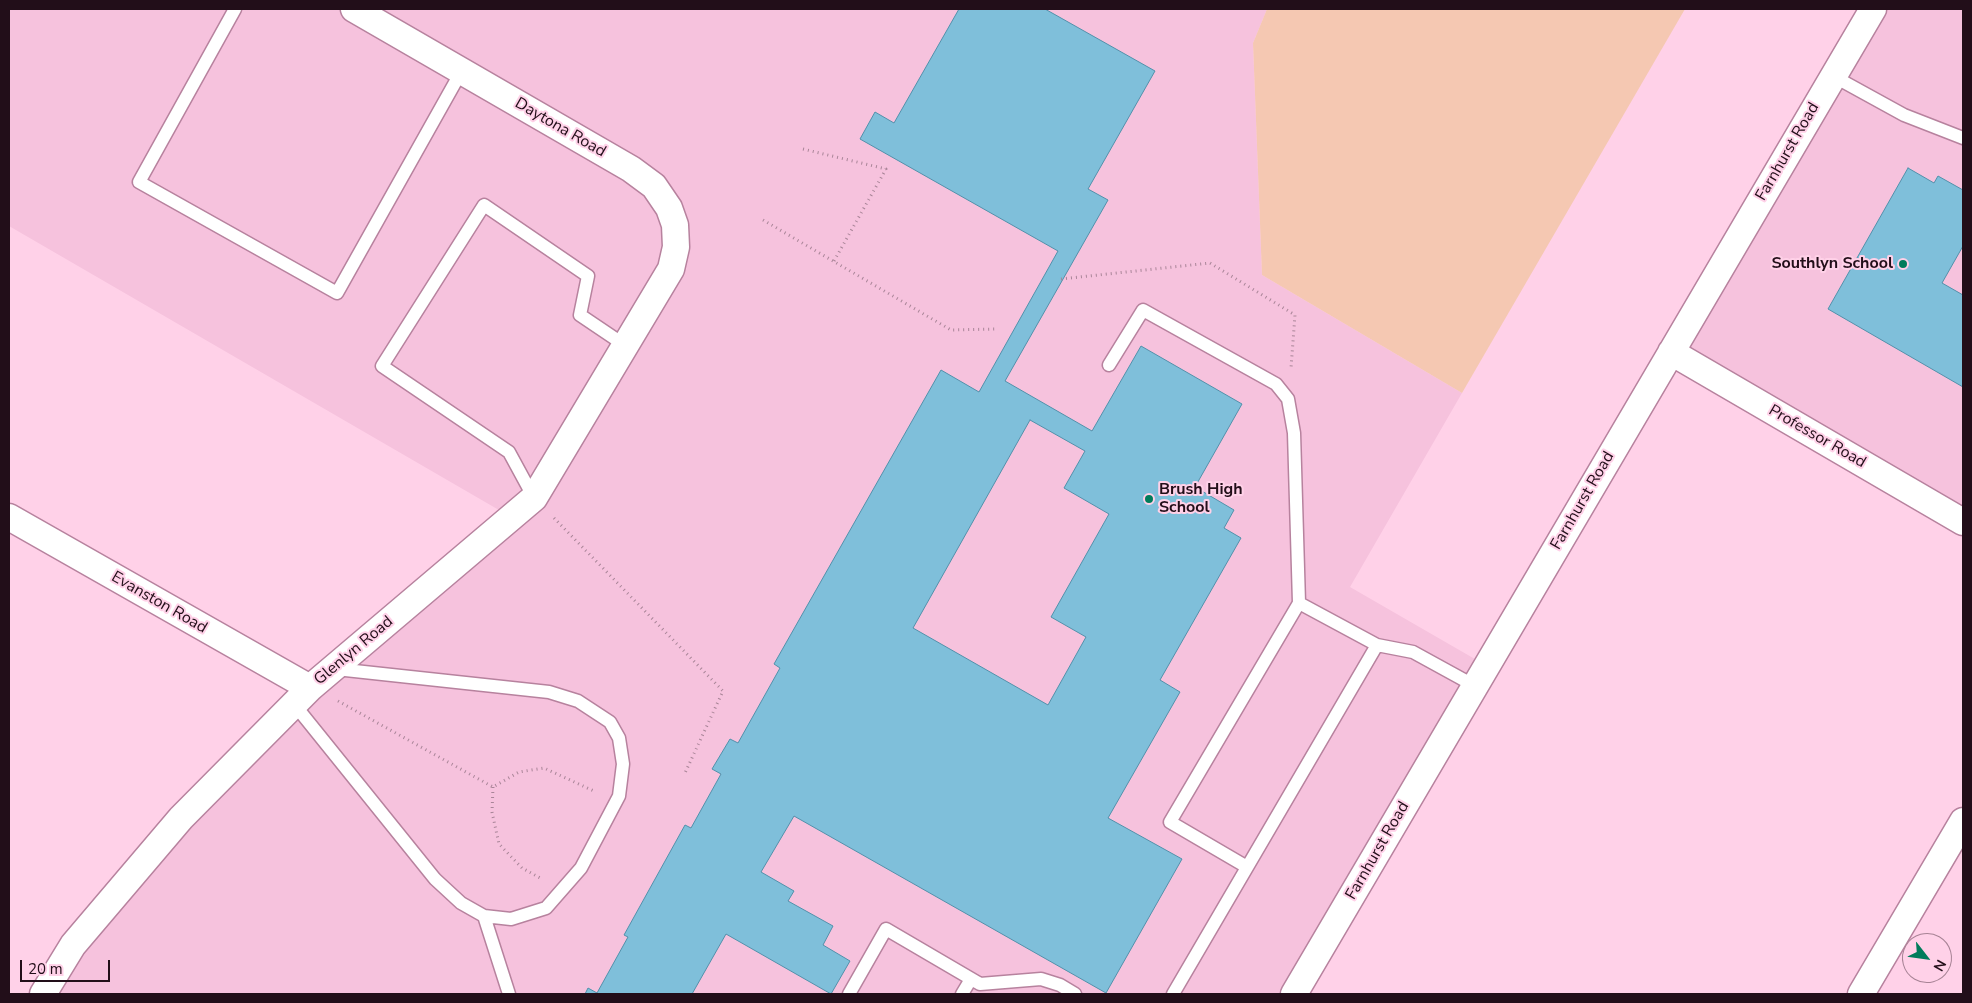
<!DOCTYPE html>
<html>
<head>
<meta charset="utf-8">
<style>
  body { margin:0 }
  #map { position:relative; width:1972px; height:1003px; overflow:hidden; background:#ffd1e8; font-family:"Nunito Sans",sans-serif }
  canvas { display:block }
  .frame { position:absolute; inset:0; border:10px solid #220e19; pointer-events:none }
  .north { position:absolute; left:1902px; top:933px; width:50px; height:50px; box-sizing:border-box; background:#ffd1e8; border:1px solid #a78395; border-radius:50%; rotate:120deg; font-size:14px; font-weight:700; line-height:20px; text-align:center; color:#220e19 }
  .north::after { content:''; display:block; margin:auto; width:18px; height:22px; background:#007c5b; clip-path:polygon(50% 0,100% 100%,50% 72%,0 100%) }
  .scale { position:absolute; left:20px; top:960px; width:90px; height:22px; box-sizing:border-box; border:2px solid #220e19; border-top:0; padding-left:6px; font-size:15px; line-height:18px; white-space:nowrap; color:#220e19; -webkit-text-stroke:4px #ffd1e8; paint-order:stroke }
</style>
</head>
<body>
<div id="map">
<canvas width="1972" height="1003"></canvas>
<div class="frame"></div>
<div class="north">N</div>
<div class="scale">20 m</div>
</div>
<script>
const g = document.querySelector('canvas').getContext('2d');
g.lineJoin = 'round';
function paint(path, color) {
  g.fillStyle = color;
  g.fill(path, 'evenodd');
}
function poly(rows) {
  const path = new Path2D();
  for (const r of rows) {
    path.moveTo(r[0], r[1]);
    for (let i = 2; i < r.length; i += 2) path.lineTo(r[i], r[i + 1]);
  }
  return path;
}
function trace(path, color, width, dash) {
  g.strokeStyle = color;
  g.lineWidth = width;
  g.lineCap = dash ? 'butt' : 'round';
  g.setLineDash(dash || []);
  g.stroke(path);
}
function write(font, color, halo, rows, align = 'center') {
  g.font = font + ' "Nunito Sans",sans-serif';
  g.lineWidth = 4;
  g.setLineDash([]);
  g.textBaseline = 'middle';
  g.strokeStyle = halo;
  g.fillStyle = color;
  for (const [text, x, y, turn = 0] of rows) {
    g.save();
    g.translate(x, y);
    g.rotate((+turn || 0) * Math.PI / 180);
    g.textAlign = isNaN(turn) ? turn : align;
    if (halo) g.strokeText(text, 0, 0);
    g.fillText(text, 0, 0);
    g.restore();
  }
}
const built = poly([
  [9,9,1267,9,1253,43,1262,275,1462,393,1350,587,1487,666,1294,994,43,994,181,818,511,517,9,226],
  [1873,9,1963,9,1963,522,1671,352]
]);
const green = poly([
  [1267,9,1685,9,1462,393,1262,275,1253,43]
]);
const building = poly([
  [959,9,1045,9,1155,71,1088,189,1108,200,1005,381,1092,431,1141,346,1242,404,1195,487,1234,510,1224,528,1241,538,1160,680,1180,692,1108,818,1182,859,1106,993,794,816,761,872,794,891,788,901,833,926,823,945,850,961,831,994,726,934,692,994,585,994,588,988,597,993,628,937,624,935,685,825,691,828,721,774,712,769,730,739,738,743,780,668,774,664,941,370,979,392,1058,251,860,139,875,112,894,123,959,9],
  [1030,420,1085,451,1064,488,1109,514,1051,617,1086,637,1048,705,913,628,1030,420],
  [1908,168,1934,183,1938,176,1963,190,1963,246,1942,283,1963,295,1963,387,1828,309,1908,168]
]);
const path = poly([
  [803,149,886,169,834,261],
  [763,220,951,330,996,329],
  [1061,279,1210,263,1295,315,1291,368],
  [554,518,723,691,685,773],
  [338,701,493,787,519,772,544,768,596,792],
  [493,787,492,812,499,844,522,868,542,879]
]);
const service = poly([
  [235,9,139,182,337,293,461,72],
  [1833,76,1904,115,1963,138],
  [1109,365,1143,310,1276,384,1288,399,1294,433,1299,603,1170,822,1247,867],
  [534,498,509,452,382,366,484,205,588,276,580,315,626,346],
  [1299,603,1377,645,1413,652,1475,686],
  [294,704,435,879,461,903,484,916,511,919,546,908,581,868,619,796,623,764,619,738,610,722,578,701,549,692,336,669],
  [484,916,509,994],
  [849,994,886,929,980,984,1041,979,1060,985,1075,994],
  [962,994,971,979],
  [1173,994,1377,645]
]);
const minor = poly([
  [1671,352,1963,522],
  [9,517,310,688],
  [43,994,73,945,181,818,310,688,534,498,671,269,676,247,675,225,669,208,654,186,631,169,354,9],
  [1294,994,1873,9],
  [1861,994,1963,821]
]);
const markers = [
  [1903,264,5,"#007c5b"],
  [1149,499,5,"#007c5b"]
];
const streetNames = [
  ["Daytona Road",560,128,30],
  ["Farnhurst Road",1788,152,-60],
  ["Professor Road",1817,437,30],
  ["Farnhurst Road",1583,501,-60],
  ["Evanston Road",159,603,30],
  ["Glenlyn Road",354,651,-40],
  ["Farnhurst Road",1378,851,-60]
];
const poiNames = [
  ["Southlyn School",1893,264],
  ["Brush High",1159,490,"left"],
  ["School",1159,508,"left"]
];
paint(built, '#f6c2dd');
paint(green, '#f5c8b2');
paint(building, '#7fbfda');
trace(building, '#5291ab', 1);
trace(service, '#b7829e', 15);
trace(minor, '#b7829e', 29);
trace(path, '#a98598', 3, [1, 4]);
trace(service, '#fff', 12);
trace(minor, '#fff', 26);
for (const [x, y, r, color] of markers) {
  const dot = new Path2D();
  dot.arc(x, y, r, 0, 2 * Math.PI);
  g.fillStyle = color;
  g.fill(dot);
  trace(dot, '#ffd1e8', 2);
}
write('16px', '#220e19', '#ffd1e8', streetNames);
write('bold 16px', '#220e19', '#ffd1e8', poiNames, 'right');
</script>
</body>
</html>
